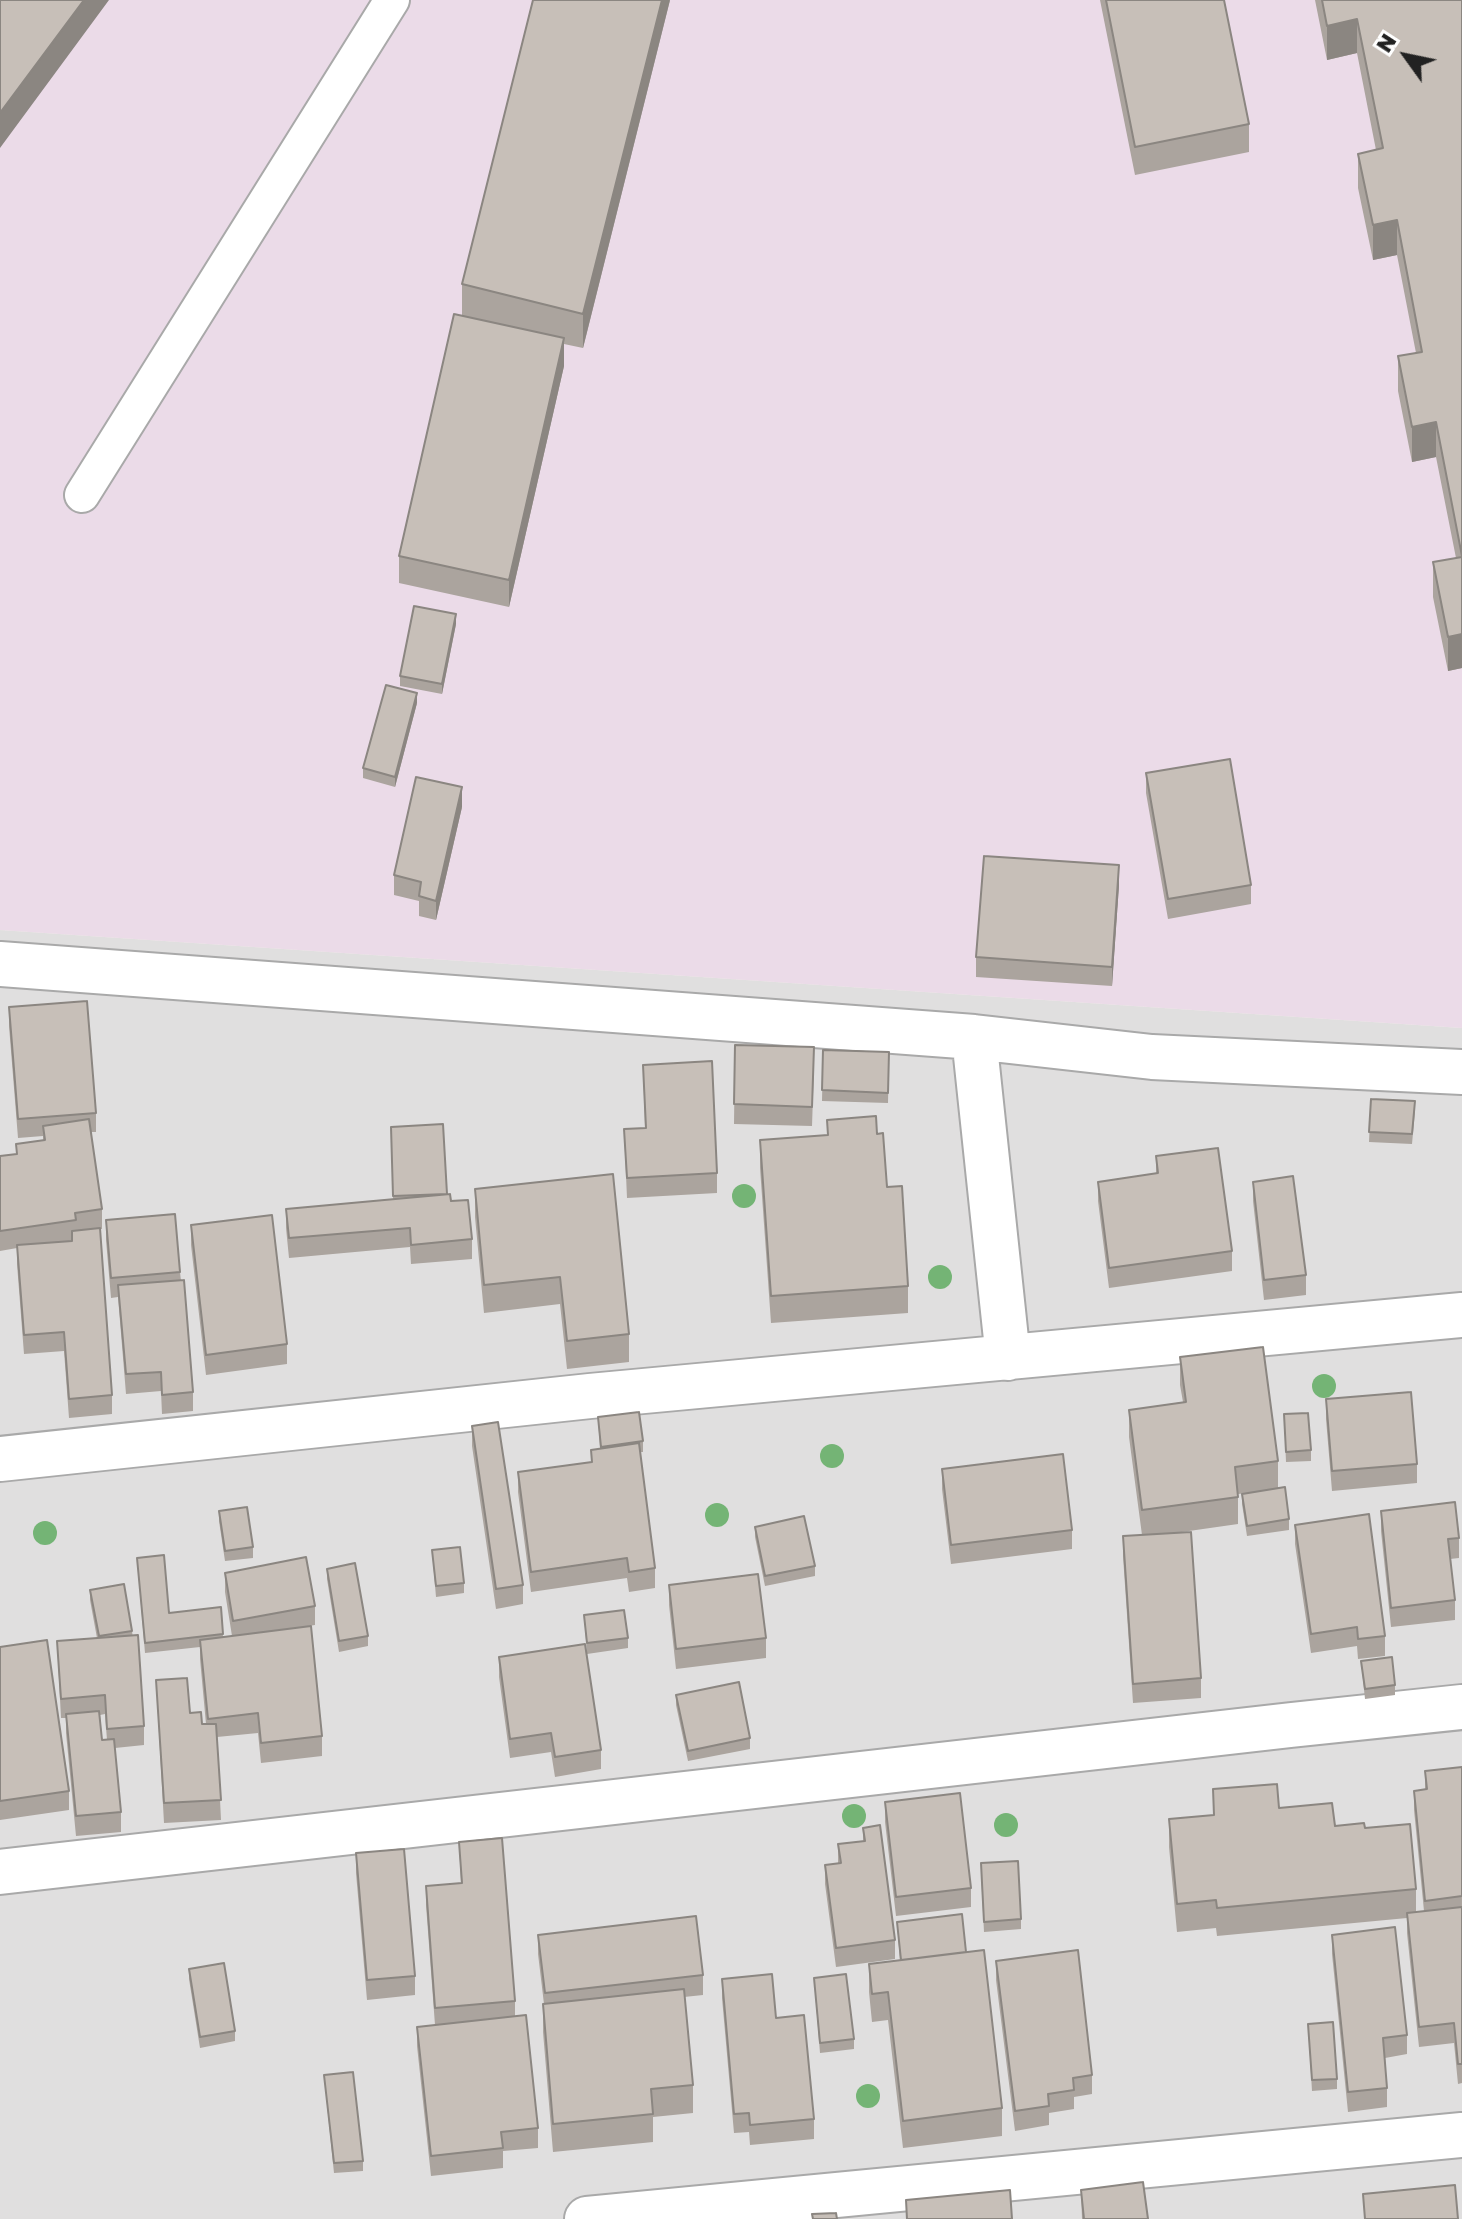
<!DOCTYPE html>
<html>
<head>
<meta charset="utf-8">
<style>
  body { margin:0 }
  #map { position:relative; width:1462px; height:2219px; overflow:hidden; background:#f2efe9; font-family:"Golos Text",sans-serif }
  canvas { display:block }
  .north { position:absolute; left:1366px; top:16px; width:80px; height:80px; -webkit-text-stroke:6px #fff; paint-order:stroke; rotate:303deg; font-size:22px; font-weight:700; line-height:32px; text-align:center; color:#222 }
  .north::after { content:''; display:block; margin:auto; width:28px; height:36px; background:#222; clip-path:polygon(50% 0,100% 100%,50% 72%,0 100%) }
</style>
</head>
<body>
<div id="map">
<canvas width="1462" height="2219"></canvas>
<div class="north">N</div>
</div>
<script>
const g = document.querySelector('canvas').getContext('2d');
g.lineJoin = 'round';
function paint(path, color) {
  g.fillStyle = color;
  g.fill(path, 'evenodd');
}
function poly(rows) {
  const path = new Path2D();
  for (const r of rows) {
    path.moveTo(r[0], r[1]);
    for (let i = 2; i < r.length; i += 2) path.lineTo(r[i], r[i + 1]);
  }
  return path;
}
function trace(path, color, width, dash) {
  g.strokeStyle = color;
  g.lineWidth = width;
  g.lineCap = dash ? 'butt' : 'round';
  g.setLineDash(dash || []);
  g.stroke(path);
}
const residential = poly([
  [0,930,1462,1028,1462,2219,0,2219]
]);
const industrial = poly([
  [0,0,1462,0,1462,1028,0,930]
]);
const service = poly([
  [82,495,392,0]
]);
const minor = poly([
  [0,964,974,1037,1152,1057,1462,1072],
  [974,1037,1008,1358],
  [0,1459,590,1396,1462,1315],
  [0,1872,1291,1725,1462,1707],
  [587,2219,1462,2135]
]);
const trees = [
  [744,1196],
  [940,1277],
  [1324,1386],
  [832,1456],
  [717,1515],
  [45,1533],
  [854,1816],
  [1006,1825],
  [868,2096]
];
const wall = poly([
  [670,0,583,348,564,344,564,366,509,607,399,583,399,556,462,316,462,284],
  [1100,0,1224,0,1249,124,1249,152,1135,175],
  [1315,0,1462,0,1462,668,1448,671,1433,597,1433,562,1456,558,1436,457,1412,462,1398,391,1398,356,1416,353,1397,255,1373,260,1358,188,1358,154,1376,150,1357,53,1327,60],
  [456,624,442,694,400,686,400,676],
  [417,703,395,787,363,778,363,768],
  [1146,773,1251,885,1251,904,1168,919,1146,793],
  [462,807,436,920,419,916,419,901,394,895,394,875],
  [1119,885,1112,986,976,977,976,957],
  [9,1007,96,1113,96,1132,91,1132,102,1209,102,1229,100,1229,112,1395,112,1414,69,1418,64,1351,24,1354,17,1264,17,1248,0,1251,0,1156,16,1154,16,1144,43,1140,43,1136,18,1138,9,1026],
  [735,1045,814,1067,812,1126,734,1124],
  [823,1050,889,1052,888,1103,822,1101],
  [643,1065,717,1173,717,1193,627,1198,624,1129,645,1128],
  [1371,1099,1415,1111,1412,1144,1369,1142],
  [391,1127,447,1194,472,1239,472,1259,411,1264,410,1247,289,1258,286,1228,286,1209,393,1199],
  [877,1134,908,1286,908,1313,771,1323,760,1168,760,1140],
  [1156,1156,1232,1251,1232,1271,1109,1288,1098,1201,1098,1182,1156,1174],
  [1253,1182,1306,1275,1306,1295,1264,1300,1253,1201],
  [475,1189,629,1334,629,1362,567,1369,560,1304,484,1313,475,1217],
  [106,1220,180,1272,193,1392,193,1411,162,1414,161,1391,126,1394,118,1297,111,1298,106,1240],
  [191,1225,287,1344,287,1364,206,1375,191,1245],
  [1180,1357,1278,1461,1278,1488,1289,1519,1289,1530,1247,1536,1242,1504,1242,1494,1249,1493,1238,1494,1238,1524,1182,1532,1201,1678,1201,1698,1133,1703,1123,1556,1123,1536,1142,1535,1129,1437,1129,1410,1183,1402,1180,1385],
  [1326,1399,1417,1464,1417,1483,1332,1491,1326,1419],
  [1284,1414,1311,1450,1311,1461,1286,1462],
  [598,1417,643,1441,643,1452,640,1452,655,1568,655,1588,629,1592,627,1578,531,1592,518,1492,518,1472,591,1463,591,1450,600,1449],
  [472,1426,523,1585,523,1604,496,1609,472,1446],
  [942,1469,1072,1530,1072,1549,951,1564,942,1489],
  [219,1511,253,1547,253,1558,225,1561,219,1521],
  [1381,1511,1459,1538,1459,1558,1450,1559,1455,1600,1455,1620,1391,1627,1381,1531],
  [1295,1525,1385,1636,1385,1656,1358,1659,1357,1646,1311,1653,1295,1544],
  [755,1527,815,1566,815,1576,765,1586,755,1537],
  [432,1550,464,1583,464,1593,436,1597],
  [137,1558,169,1613,221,1607,223,1637,232,1636,225,1592,225,1573,315,1606,315,1625,308,1626,322,1736,322,1756,261,1763,258,1733,217,1737,221,1820,164,1823,156,1680,202,1724,206,1724,200,1659,200,1647,145,1653],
  [327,1569,368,1636,368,1646,339,1652,327,1579],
  [669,1585,766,1638,766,1658,676,1669,669,1605],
  [90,1590,132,1631,144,1726,144,1745,115,1748,121,1812,121,1832,76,1836,66,1733,66,1718,61,1718,57,1641,97,1638,90,1600],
  [105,1714,107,1740,102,1740,100,1715],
  [584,1615,628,1638,628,1648,587,1654],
  [0,1647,69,1791,69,1810,0,1820],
  [499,1657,601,1750,601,1769,555,1777,551,1752,510,1758,499,1677],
  [1361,1661,1395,1685,1395,1695,1365,1699],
  [676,1695,750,1738,750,1749,688,1761,676,1705],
  [1462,1767,1462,2083,1458,2084,1454,2043,1419,2047,1407,1933,1407,1918,1217,1936,1216,1928,1177,1932,1169,1847,1169,1819,1213,1815,1213,1789,1335,1826,1416,1889,1416,1912,1424,1911,1414,1810,1414,1791,1425,1789,1425,1771],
  [885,1802,971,1888,971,1907,896,1916,885,1822],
  [863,1828,895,1940,895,1959,836,1967,825,1884,825,1865,838,1863,838,1844,863,1841],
  [459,1842,515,2001,515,2017,538,2128,538,2148,503,2151,503,2168,431,2176,417,2046,417,2027,435,2025,426,1905,426,1886,461,1883],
  [356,1853,415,1976,415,1995,367,2000,356,1873],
  [981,1873,1021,1919,1021,1929,984,1932],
  [897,1922,966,1952,1002,2108,1002,2136,903,2148,888,2020,872,2022,869,1992,869,1964,900,1961],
  [538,1935,703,1975,703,1995,684,1997,693,2085,693,2113,653,2117,653,2142,553,2152,543,2032,543,2004,544,2004,538,1954],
  [1332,1935,1407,2035,1407,2054,1385,2058,1387,2088,1387,2107,1348,2112,1332,1954],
  [996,1961,1092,2075,1092,2094,1074,2097,1074,2109,1049,2113,1049,2125,1015,2131,996,1980],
  [189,1969,235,2031,235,2041,200,2048,189,1979],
  [814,1978,854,2039,854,2049,820,2053],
  [722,1979,776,2018,814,2119,814,2139,750,2145,749,2132,734,2133,722,1998],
  [1308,2024,1337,2079,1337,2089,1312,2091],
  [324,2075,363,2161,363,2171,334,2173],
  [1081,2190,1148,2219,1082,2219]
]);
const shadedWall = poly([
  [84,0,109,0,0,148,0,113],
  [662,0,670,0,583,348,583,314],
  [1357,19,1357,53,1327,60,1327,26],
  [1397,220,1397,255,1373,260,1373,225],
  [564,338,564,366,509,607,509,580],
  [1436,422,1436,457,1412,462,1412,427],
  [456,614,456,624,442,694,442,684],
  [1462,634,1462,668,1448,671,1448,637],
  [417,693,417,703,395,787,395,777],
  [462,787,462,807,436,920,436,901],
  [1119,865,1119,885,1112,986,1112,967]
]);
const building = poly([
  [0,0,84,0,0,113,0,0],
  [533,0,662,0,583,314,462,284,533,0],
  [1106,0,1224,0,1249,124,1135,147,1106,0],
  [1322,0,1462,0,1462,556,1436,422,1412,427,1398,356,1422,352,1397,220,1373,225,1358,154,1383,148,1357,19,1327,26,1322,0],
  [454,314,564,338,509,580,399,556,454,314],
  [1462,557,1462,634,1448,637,1433,562,1462,557],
  [414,606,456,614,442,684,400,676,414,606],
  [386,685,417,693,395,777,363,768,386,685],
  [1230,759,1251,885,1168,899,1146,773,1230,759],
  [416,777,462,787,436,901,419,896,421,882,394,875,416,777],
  [984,856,1119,865,1112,967,976,957,984,856],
  [87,1001,96,1113,18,1119,9,1007,87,1001],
  [735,1045,814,1047,812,1107,734,1104,735,1045],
  [823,1050,889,1052,888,1093,822,1090,823,1050],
  [712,1061,717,1173,627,1178,624,1129,646,1128,643,1065,712,1061],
  [1371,1099,1415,1101,1412,1134,1369,1132,1371,1099],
  [876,1116,877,1134,883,1133,887,1187,902,1186,908,1286,771,1296,760,1140,828,1135,827,1120,876,1116],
  [89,1119,102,1209,75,1213,76,1220,0,1231,0,1156,17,1154,16,1144,45,1140,43,1126,89,1119],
  [443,1124,447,1194,393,1196,391,1127,443,1124],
  [1218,1148,1232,1251,1109,1268,1098,1182,1158,1173,1156,1156,1218,1148],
  [613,1174,629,1334,567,1341,560,1277,484,1285,475,1189,613,1174],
  [1293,1176,1306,1275,1264,1280,1253,1182,1293,1176],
  [450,1194,451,1201,468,1200,472,1239,411,1245,410,1228,289,1238,286,1209,450,1194],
  [175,1214,180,1272,111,1278,106,1220,175,1214],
  [272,1215,287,1344,206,1355,191,1225,272,1215],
  [100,1228,112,1395,69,1399,64,1332,24,1335,17,1245,72,1241,72,1231,100,1228],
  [184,1280,193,1392,162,1395,161,1372,126,1374,118,1285,184,1280],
  [1263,1347,1278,1461,1235,1467,1238,1497,1142,1510,1129,1410,1186,1402,1180,1357,1263,1347],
  [1411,1392,1417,1464,1332,1471,1326,1399,1411,1392],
  [639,1412,643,1441,601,1447,598,1417,639,1412],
  [1308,1413,1311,1450,1286,1452,1284,1414,1308,1413],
  [498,1422,523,1585,496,1589,472,1426,498,1422],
  [639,1443,655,1568,629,1572,627,1558,531,1572,518,1472,592,1462,591,1450,639,1443],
  [1063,1454,1072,1530,951,1545,942,1469,1063,1454],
  [1285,1487,1289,1519,1247,1526,1242,1494,1285,1487],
  [1455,1502,1459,1538,1448,1539,1455,1600,1391,1608,1381,1511,1455,1502],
  [247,1507,253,1547,225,1551,219,1511,247,1507],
  [1369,1514,1385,1636,1358,1639,1357,1627,1311,1634,1295,1525,1369,1514],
  [804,1516,815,1566,765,1576,755,1527,804,1516],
  [1191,1532,1201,1678,1133,1684,1123,1536,1191,1532],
  [460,1547,464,1583,436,1586,432,1550,460,1547],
  [164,1555,169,1613,221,1607,223,1634,145,1643,137,1558,164,1555],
  [306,1557,315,1606,233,1621,225,1573,306,1557],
  [355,1563,368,1636,339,1641,327,1569,355,1563],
  [758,1574,766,1638,676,1649,669,1585,758,1574],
  [124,1584,132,1631,99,1636,90,1590,124,1584],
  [624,1610,628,1638,587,1643,584,1615,624,1610],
  [311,1626,322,1736,261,1743,258,1713,208,1719,200,1640,311,1626],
  [138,1635,144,1726,107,1729,105,1695,61,1699,57,1641,138,1635],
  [47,1640,69,1791,0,1801,0,1647,47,1640],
  [585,1644,601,1750,555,1757,551,1733,510,1739,499,1657,585,1644],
  [1392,1657,1395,1685,1365,1689,1361,1661,1392,1657],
  [187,1678,190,1713,201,1712,202,1724,216,1724,221,1800,164,1803,156,1680,187,1678],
  [739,1682,750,1738,688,1751,676,1695,739,1682],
  [99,1711,102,1740,114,1739,121,1812,76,1816,66,1714,99,1711],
  [1462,1767,1462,1896,1425,1901,1414,1791,1427,1789,1425,1771,1462,1767],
  [1277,1784,1279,1808,1332,1803,1335,1826,1364,1823,1365,1828,1410,1824,1416,1889,1217,1908,1216,1900,1177,1904,1169,1819,1214,1815,1213,1789,1277,1784],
  [960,1793,971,1888,896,1897,885,1802,960,1793],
  [880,1825,895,1940,836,1948,825,1865,841,1863,838,1844,865,1841,863,1828,880,1825],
  [502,1838,515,2001,435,2008,426,1886,462,1883,459,1842,502,1838],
  [404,1849,415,1976,367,1980,356,1853,404,1849],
  [1018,1861,1021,1919,984,1922,981,1863,1018,1861],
  [1462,1907,1462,2064,1458,2064,1454,2023,1419,2027,1407,1913,1462,1907],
  [962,1914,966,1952,901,1960,897,1922,962,1914],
  [696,1916,703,1975,545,1993,538,1935,696,1916],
  [1395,1927,1407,2035,1383,2038,1387,2088,1348,2092,1332,1935,1395,1927],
  [984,1950,1002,2108,903,2121,888,1992,872,1994,869,1964,984,1950],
  [1078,1950,1092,2075,1073,2078,1074,2090,1048,2094,1049,2106,1015,2111,996,1961,1078,1950],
  [224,1963,235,2031,200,2037,189,1969,224,1963],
  [772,1974,776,2018,804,2015,814,2119,750,2125,749,2113,734,2114,722,1979,772,1974],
  [846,1974,854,2039,820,2043,814,1978,846,1974],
  [684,1989,693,2085,651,2089,653,2114,553,2124,543,2004,684,1989],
  [526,2015,538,2128,501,2132,503,2148,431,2156,417,2027,526,2015],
  [1333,2022,1337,2079,1312,2080,1308,2024,1333,2022],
  [353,2072,363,2161,334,2163,324,2075,353,2072],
  [1143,2182,1148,2219,1084,2219,1081,2190,1143,2182],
  [1455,2185,1458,2219,1365,2219,1363,2194,1455,2185],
  [1010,2190,1012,2219,907,2219,906,2200,1010,2190],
  [836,2213,837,2219,813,2219,812,2214,836,2213]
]);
paint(residential, '#e0dfdf');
paint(industrial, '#ebdbe8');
trace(service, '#a9a9a9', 38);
trace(minor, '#a9a9a9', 48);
trace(service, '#fff', 34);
trace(minor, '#fff', 44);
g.fillStyle = '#74b475';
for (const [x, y] of trees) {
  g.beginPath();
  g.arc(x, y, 12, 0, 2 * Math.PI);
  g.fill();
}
paint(wall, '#aba49e');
paint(shadedWall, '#8b8681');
paint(building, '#c7bfb8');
trace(building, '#8b8681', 2);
</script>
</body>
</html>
